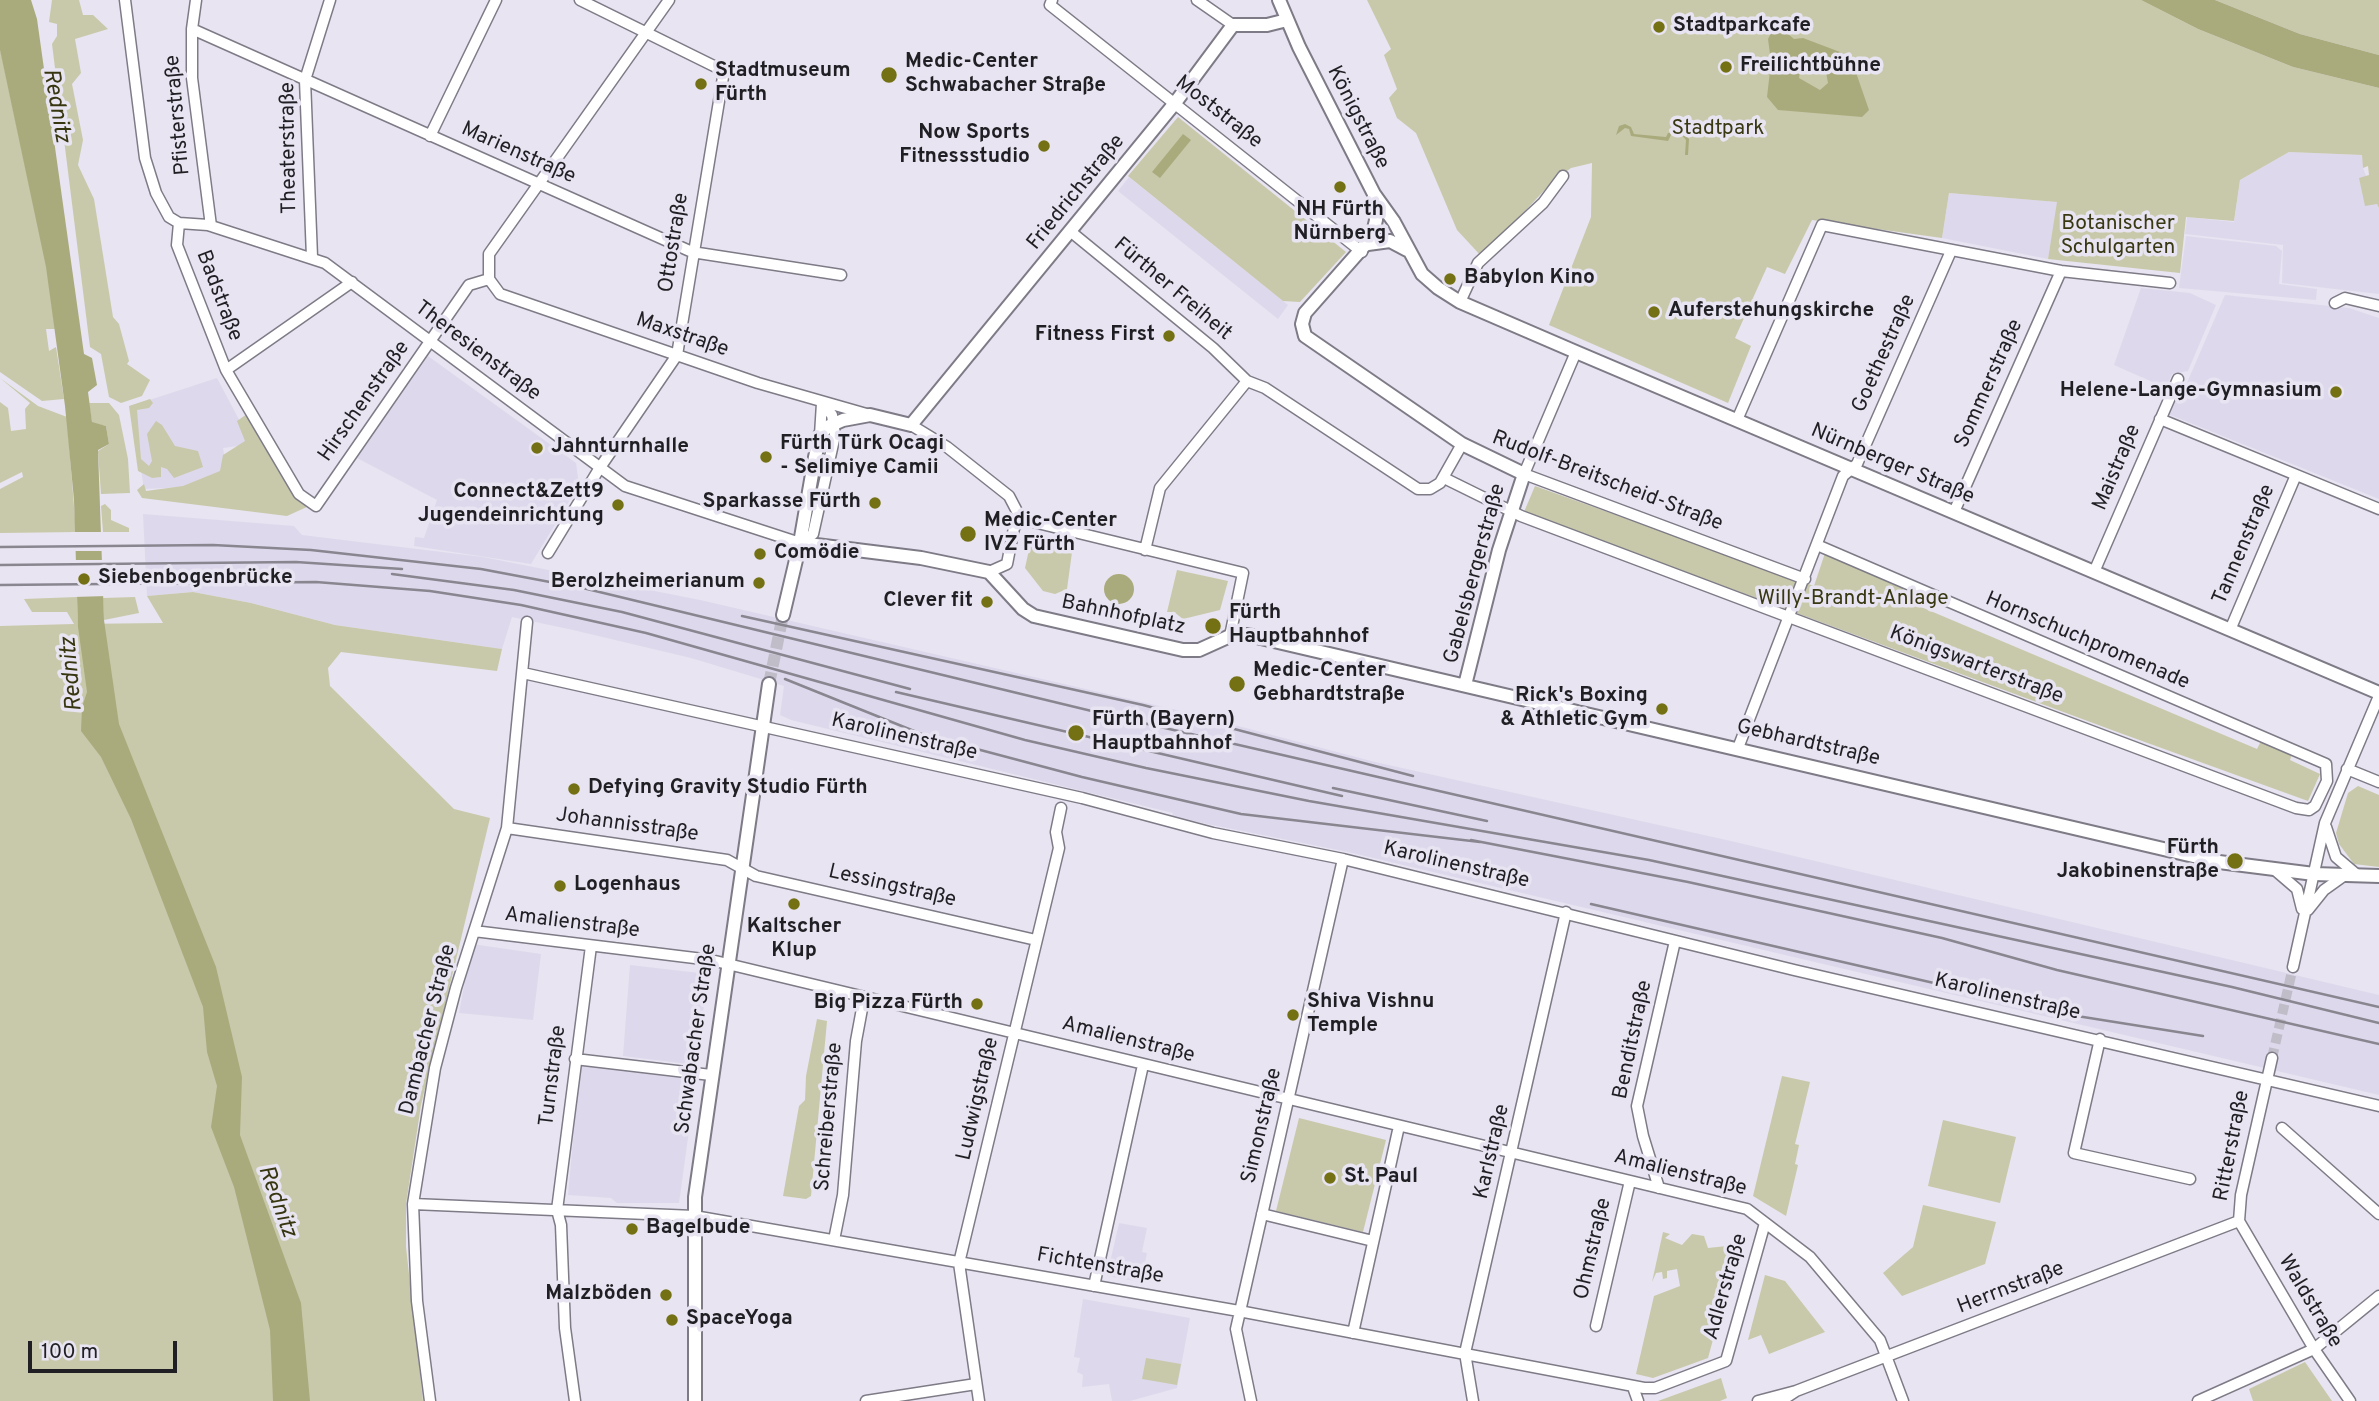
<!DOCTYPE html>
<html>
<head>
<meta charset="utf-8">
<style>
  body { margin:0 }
  #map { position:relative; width:2379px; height:1401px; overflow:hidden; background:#e8e4f1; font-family:Overpass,sans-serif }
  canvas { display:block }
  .scale { position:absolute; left:28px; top:1341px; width:149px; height:32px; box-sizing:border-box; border:4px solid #201f24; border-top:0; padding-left:9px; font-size:21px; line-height:24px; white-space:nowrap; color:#201f24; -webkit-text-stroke:5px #e8e4f1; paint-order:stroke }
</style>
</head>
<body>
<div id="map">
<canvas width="2379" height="1401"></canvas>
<div class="scale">100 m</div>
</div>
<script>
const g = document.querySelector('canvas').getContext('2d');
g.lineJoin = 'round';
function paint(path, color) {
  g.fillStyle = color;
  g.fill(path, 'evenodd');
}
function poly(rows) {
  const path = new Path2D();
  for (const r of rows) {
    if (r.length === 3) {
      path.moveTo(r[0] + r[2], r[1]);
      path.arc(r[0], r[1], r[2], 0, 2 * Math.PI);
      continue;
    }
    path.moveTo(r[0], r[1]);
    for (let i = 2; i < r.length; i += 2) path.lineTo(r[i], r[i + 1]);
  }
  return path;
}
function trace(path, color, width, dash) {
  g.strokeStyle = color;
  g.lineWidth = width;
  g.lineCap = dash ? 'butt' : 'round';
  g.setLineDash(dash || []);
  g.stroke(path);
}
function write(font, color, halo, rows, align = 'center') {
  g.font = font + ' Overpass,sans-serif';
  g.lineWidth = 7;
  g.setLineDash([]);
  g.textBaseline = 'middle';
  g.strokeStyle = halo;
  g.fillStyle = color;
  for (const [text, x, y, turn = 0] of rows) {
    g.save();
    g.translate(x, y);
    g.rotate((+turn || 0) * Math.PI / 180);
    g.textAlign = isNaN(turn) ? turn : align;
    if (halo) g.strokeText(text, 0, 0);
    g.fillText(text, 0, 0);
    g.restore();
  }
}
const built = poly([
  [2289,152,2363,155,2363,168,2379,208,2379,294,2282,283,2283,245,2185,234,2187,217,2234,222,2240,180],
  [1129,177,1288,305,1278,319,1118,191],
  [1949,193,2058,202,2048,259,1942,238],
  [2186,236,2276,246,2282,251,2279,284,2317,289,2316,300,2179,288],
  [2141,288,2190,293,2216,305,2188,371,2172,374,2166,388,2114,365],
  [2225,295,2349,308,2379,318,2379,499,2168,414,2180,384,2186,385],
  [428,356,576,463,579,485,531,564,414,546,415,537,424,538,437,500,357,458],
  [217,378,252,444,223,448,229,485,144,489,131,406],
  [143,514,294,526,302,535,483,557,700,600,1181,711,1375,762,1731,841,2379,995,2379,1095,1348,852,1172,817,1173,813,791,720,780,715,784,686,691,658,573,630,512,617,502,649,335,625,251,603,193,592,147,596],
  [472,944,541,954,533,1020,459,1013],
  [630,965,708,974,696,1065,623,1056],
  [580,1065,696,1080,679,1203,617,1203,611,1198,568,1195],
  [1119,1223,1147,1228,1142,1252,1147,1253,1141,1282,1107,1276],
  [1083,1299,1190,1318,1177,1388,1130,1401,1112,1401,1109,1384,1082,1387,1083,1375,1077,1372,1080,1358,1074,1357]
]);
const green = poly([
  [52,0,79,0,83,15,93,15,108,29,75,39,81,73,72,84,83,140,78,165,94,199,113,317,119,324,129,361,127,364,150,380,142,396,121,403,109,397,101,354,90,347,52,44,57,36,57,24,49,22],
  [1367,0,2141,0,2198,29,2293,67,2379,88,2379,208,2377,204,2365,206,2359,178,2369,175,2368,166,2363,168,2362,155,2289,152,2240,180,2234,221,2186,217,2180,273,2048,259,2057,202,1949,193,1942,238,1812,220,1785,274,1767,267,1735,338,1751,346,1728,403,1549,325,1591,217,1592,163,1571,168,1553,181,1482,257,1457,230,1416,133,1397,118,1389,98,1397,89,1384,55,1391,49],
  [2215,0,2379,0,2379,55,2300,34],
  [0,48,47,268,55,329,46,329,49,351,56,347,64,399,42,401,0,372],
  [1178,117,1346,252,1300,302,1283,301,1128,176],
  [0,378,38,406,67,417,76,532,0,533,0,489,23,477,22,472,0,483,0,402,8,408,11,431,26,429,25,409,30,403],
  [150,399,153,403,149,408,137,410,141,459,149,466,152,461,147,434,156,421,162,425,175,446,198,451,203,467,174,478,167,469,161,467,161,477,152,478,138,471,129,406],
  [89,403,109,403,119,415,128,459,130,493,101,494,98,451,109,444,106,426,92,423],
  [247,414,309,506,287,516,142,498,137,490,144,484,146,491,183,486,220,471,223,455,245,441,237,421],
  [1535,486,1814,586,1825,553,1916,593,1914,604,2257,749,2261,741,2292,754,2290,760,2320,774,2308,801,2120,733,1524,512],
  [105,504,111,510,111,520,129,528,129,532,103,532,101,506],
  [1032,536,1057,545,1073,545,1067,589,1055,594,1043,591,1025,568],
  [1177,570,1228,581,1220,610,1183,619,1174,612,1167,612],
  [193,592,251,603,335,625,502,649,497,671,341,652,328,668,330,686,454,809,490,818,421,1105,406,1204,406,1247,423,1401,0,1401,0,626,74,624,67,612,32,612,24,599,77,597,78,624,163,623,147,596],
  [135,597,139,613,104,620,103,598],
  [2358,786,2379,795,2379,867,2354,864,2339,844,2336,833,2348,793],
  [817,1019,827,1021,811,1196,806,1199,783,1196,799,1106,805,1100,806,1076],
  [1782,1076,1810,1082,1795,1144,1799,1145,1795,1164,1798,1165,1786,1216,1753,1196],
  [1299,1118,1386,1140,1363,1232,1276,1211],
  [1943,1120,2016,1137,2000,1203,1928,1186],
  [1923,1205,1996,1222,1985,1264,1902,1296,1883,1273,1913,1247],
  [1663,1232,1670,1234,1665,1238,1682,1245,1692,1234,1704,1236,1708,1248,1727,1246,1738,1248,1708,1358,1653,1378,1636,1374,1654,1296,1680,1286,1677,1269,1667,1271,1667,1278,1663,1279,1662,1272,1656,1273,1652,1282],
  [1765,1275,1785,1281,1825,1332,1769,1354,1761,1335,1748,1340],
  [1146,1358,1181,1364,1177,1385,1142,1379],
  [2305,1362,2332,1401,2253,1401,2249,1389],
  [1721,1378,1727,1398,1720,1401,1658,1401]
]);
const water = poly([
  [0,0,31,0,37,19,84,354,92,358,97,385,88,392,92,422,106,426,109,444,98,450,104,620,119,724,216,967,242,1077,240,1135,301,1303,310,1401,273,1401,270,1330,234,1187,211,1127,217,1086,207,1052,203,1007,131,819,101,757,81,731,82,707,87,692,78,627,74,500,65,406,46,267,0,50],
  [2141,0,2215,0,2300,34,2379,55,2379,88,2293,67,2198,29],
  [1781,28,1794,39,1803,38,1840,52,1853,64,1869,110,1862,117,1778,110,1767,97,1771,62,1768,39,1772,31],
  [1808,60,1817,62,1826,72,1828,83,1820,90,1799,78,1801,64],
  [1625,124,1631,127,1634,134,1666,137,1668,133,1681,130,1689,139,1688,155,1685,155,1686,140,1680,133,1671,135,1668,141,1631,136,1629,129,1625,128,1616,135,1619,126],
  [1183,134,1191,140,1160,178,1152,172],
  [1119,589,15]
]);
const pier = poly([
  [71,532,107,532,107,551,72,551],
  [72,560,107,560,107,596,73,597]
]);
const minorTunnel = poly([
  [2272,1058,2293,967]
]);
const majorTunnel = poly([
  [769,684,783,615]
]);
const minor = poly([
  [125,0,145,158,156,193,169,217,179,223,208,225,325,263,625,486,800,543,813,534,835,435,832,415,822,403],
  [196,0,192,29,192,78,211,226],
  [580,0,724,71,756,72],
  [669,0,489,254,489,279,500,294,758,383,870,415],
  [1052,0,1050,5,1362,252],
  [1197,0,1233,25],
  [192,29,692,252,841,275],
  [430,136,496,0],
  [179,223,177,245,226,370,299,494,316,506,469,285,489,279],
  [1070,231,1213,348,1247,381],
  [312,257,305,80,330,0],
  [1460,302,1478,263,1543,203,1563,176],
  [2335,303,2345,298,2379,306],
  [1576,352,1524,474,1805,579],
  [226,370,352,282],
  [1247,381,1265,388,1418,489,1430,489,1440,483,1462,444],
  [2160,419,2379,509],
  [1737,420,1822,225,2061,271,2170,283],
  [911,425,947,447,1009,496,1021,519],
  [820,435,822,403],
  [1444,478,1521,516,1908,662,2296,808,2309,810,2315,806,2327,781,2326,764,1817,545],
  [1954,512,2061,271],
  [1021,519,1243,573,1230,636],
  [1145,550,1160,488,1247,381],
  [548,553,599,469,677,355,724,71],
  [989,572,1007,564,1014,528,1021,519],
  [2094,572,2178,379],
  [2230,630,2296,475],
  [523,673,1082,798,1213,833,1343,859,1794,970,2379,1106],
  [1738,748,1843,476,1857,464,1951,251],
  [2347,769,2379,782],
  [2326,827,2336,857,2356,874],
  [507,828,727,860,756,876,1036,940],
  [2276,871,2297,889,2302,909],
  [2308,910,2324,890,2345,875],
  [474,931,711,960,1747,1209,1810,1257,1880,1340,1903,1401],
  [2293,967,2325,823,2379,696],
  [2100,1039,2074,1153,2190,1179],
  [2272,1058,2241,1195,2239,1221,2314,1349,2350,1401],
  [575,1059,711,1075],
  [2282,1128,2379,1214],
  [1659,1188,1643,1136,1637,1106,1675,941],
  [413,1204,694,1216,1239,1311,1644,1388,1655,1388,1726,1361,1765,1223],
  [1262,1214,1373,1241],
  [834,1240,843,1195,856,1041,864,998],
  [1094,1286,1143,1065],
  [1596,1326,1630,1181],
  [1353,1333,1399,1126],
  [1633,1387,1638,1401],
  [430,1401,417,1301,413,1204,435,1068,456,988,507,828,527,622],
  [575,1401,565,1328,561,1225,557,1210,591,946],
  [866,1401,976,1384],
  [979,1401,959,1263,1059,848,1056,832,1061,808],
  [1251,1401,1236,1329,1343,859],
  [1473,1401,1465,1353,1566,912],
  [1758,1401,1796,1391,2239,1221],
  [1781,1401,1796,1391],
  [2198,1401,2314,1349,2379,1296]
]);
const major = poly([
  [1279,0,1299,47,1374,194,1394,222,1422,274,1438,288,1460,302,1576,352,2379,693],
  [1374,195,1376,220,1372,237,1305,313,1302,324,1305,336,1462,444,1524,474,1499,550,1465,685],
  [1368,244,1390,241,1407,250],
  [800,543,921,558,989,572,1023,609,1034,616,1183,650,1199,650,1230,636,1248,635,2219,862,2314,874,2379,876],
  [783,615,800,543,815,457,820,435,827,427,843,420,870,415,911,425,1175,103,1233,25,1267,25,1287,20],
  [695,1401,695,1197,769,684]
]);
const rail = poly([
  [0,547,213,545,311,550,481,569,587,589,1104,714,2379,1007],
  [0,565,296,562,402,569],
  [392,574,514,590,622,612,910,689],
  [0,585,316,582,430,591,521,605,646,633,1025,740,1146,768,1309,801,1649,860,2232,987,2379,1023],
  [742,616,1143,705,1413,776],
  [785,679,924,735,1082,777,1241,814,1480,842],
  [896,692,1342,796],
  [1333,788,1487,821],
  [1471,840,1688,882,1942,938,2057,970,2379,1044],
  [1591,904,2077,1016,2203,1036]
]);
const markers = [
  [1659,27,7,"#737114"],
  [1726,67,7,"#737114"],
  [889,75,9,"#737114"],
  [701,84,7,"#737114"],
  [1044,146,7,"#737114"],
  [1340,187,7,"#737114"],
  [1450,279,7,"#737114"],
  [1654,312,7,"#737114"],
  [1169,336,7,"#737114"],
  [2336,392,7,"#737114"],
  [537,448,7,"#737114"],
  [766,457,7,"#737114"],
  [875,503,7,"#737114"],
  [618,505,7,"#737114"],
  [968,534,9,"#737114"],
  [760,554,7,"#737114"],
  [84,579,7,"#737114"],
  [759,583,7,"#737114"],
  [987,602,7,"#737114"],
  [1213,626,9,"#737114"],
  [1237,684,9,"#737114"],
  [1662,709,7,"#737114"],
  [1076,733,9,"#737114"],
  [574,789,7,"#737114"],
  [2235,861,9,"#737114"],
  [560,886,7,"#737114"],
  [794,904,7,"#737114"],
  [977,1004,7,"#737114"],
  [1293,1015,7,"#737114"],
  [1330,1178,7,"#737114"],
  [632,1229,7,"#737114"],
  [666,1295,7,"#737114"],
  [672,1320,7,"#737114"]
];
const poiNames = [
  ["Stadtparkcafe",1673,27],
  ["Medic-Center",905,63],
  ["Schwabacher Straße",905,87],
  ["Freilichtbühne",1740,67],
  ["Stadtmuseum",715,72],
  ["Fürth",715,96],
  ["Now Sports",1030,134,"right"],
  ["Fitnessstudio",1030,158,"right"],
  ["NH Fürth",1340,211,"center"],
  ["Nürnberg",1340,235,"center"],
  ["Babylon Kino",1464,279],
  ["Auferstehungskirche",1668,312],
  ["Fitness First",1155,336,"right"],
  ["Helene-Lange-Gymnasium",2322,392,"right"],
  ["Fürth Türk Ocagi",780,445],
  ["- Selimiye Camii",780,469],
  ["Jahnturnhalle",551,448],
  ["Connect&Zett9",604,493,"right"],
  ["Jugendeinrichtung",604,517,"right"],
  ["Sparkasse Fürth",861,503,"right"],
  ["Medic-Center",984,522],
  ["IVZ Fürth",984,546],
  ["Comödie",774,554],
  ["Siebenbogenbrücke",98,579],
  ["Berolzheimerianum",745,583,"right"],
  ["Clever fit",973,602,"right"],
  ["Fürth",1229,614],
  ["Hauptbahnhof",1229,638],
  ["Medic-Center",1253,672],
  ["Gebhardtstraße",1253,696],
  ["Rick's Boxing",1648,697,"right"],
  ["& Athletic Gym",1648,721,"right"],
  ["Fürth (Bayern)",1092,721],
  ["Hauptbahnhof",1092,745],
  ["Defying Gravity Studio Fürth",588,789],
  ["Fürth",2219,849,"right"],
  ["Jakobinenstraße",2219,873,"right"],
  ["Logenhaus",574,886],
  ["Kaltscher",794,928,"center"],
  ["Klup",794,952,"center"],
  ["Shiva Vishnu",1307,1003],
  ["Temple",1307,1027],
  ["Big Pizza Fürth",963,1004,"right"],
  ["St. Paul",1344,1178],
  ["Bagelbude",646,1229],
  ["Malzböden",652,1295,"right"],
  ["SpaceYoga",686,1320]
];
const streetNames = [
  ["Moststraße",1218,113,38],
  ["Pfisterstraße",179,115,-95],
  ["Königstraße",1357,118,63],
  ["Theaterstraße",290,148,-91],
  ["Marienstraße",518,154,24],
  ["Friedrichstraße",1077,193,-51],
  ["Ottostraße",675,243,-81],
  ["Fürther Freiheit",1172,290,40],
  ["Badstraße",218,296,69],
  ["Maxstraße",682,336,19],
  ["Theresienstraße",477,352,37],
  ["Goethestraße",1885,354,-66],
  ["Sommerstraße",1990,384,-66],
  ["Hirschenstraße",365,402,-55],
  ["Nürnberger Straße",1892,465,23],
  ["Maistraße",2118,468,-67],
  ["Rudolf-Breitscheid-Straße",1607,482,21],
  ["Tannenstraße",2245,545,-67],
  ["Gabelsbergerstraße",1476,574,-75],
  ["Bahnhofplatz",1123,616,12],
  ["Hornschuchpromenade",2087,642,23],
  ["Königswarterstraße",1976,666,21],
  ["Karolinenstraße",904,738,13],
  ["Gebhardtstraße",1808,744,13],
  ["Johannisstraße",627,826,8],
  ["Karolinenstraße",1456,866,13],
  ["Lessingstraße",892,887,13],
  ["Amalienstraße",572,924,7],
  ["Karolinenstraße",2007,998,13],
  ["Dambacher Straße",429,1030,-76],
  ["Schwabacher Straße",697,1039,-82],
  ["Benditstraße",1634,1040,-78],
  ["Amalienstraße",1128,1041,14],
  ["Turnstraße",554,1076,-83],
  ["Ludwigstraße",979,1099,-77],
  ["Schreiberstraße",830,1117,-85],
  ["Simonstraße",1263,1126,-77],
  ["Ritterstraße",2233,1146,-79],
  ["Karlstraße",1493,1152,-77],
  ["Amalienstraße",1680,1174,14],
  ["Ohmstraße",1594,1249,-77],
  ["Fichtenstraße",1100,1267,10],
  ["Adlerstraße",1727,1287,-74],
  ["Herrnstraße",2011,1289,-21],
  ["Waldstraße",2309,1302,59]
];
const parkNames = [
  ["Stadtpark",1718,130],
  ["Botanischer",2118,225],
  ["Schulgarten",2118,249],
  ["Willy-Brandt-Anlage",1853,600]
];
const waterNames = [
  ["Rednitz",55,106,80],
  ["Rednitz",73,674,-95],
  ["Rednitz",276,1202,70]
];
paint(built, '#ded8ec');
paint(green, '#c8c9aa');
paint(water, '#aaab7d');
paint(pier, '#e8e4f1');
trace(minorTunnel, '#c0bdc8', 10, [10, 5]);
trace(majorTunnel, '#c0bdc8', 12, [12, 6]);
trace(minor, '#7e7b87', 13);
trace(major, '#7e7b87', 16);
trace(minor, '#fff', 10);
trace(major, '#fff', 12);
trace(rail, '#898690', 2.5);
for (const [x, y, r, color] of markers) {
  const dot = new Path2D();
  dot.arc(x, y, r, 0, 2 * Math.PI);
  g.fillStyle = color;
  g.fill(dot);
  trace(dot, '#e8e4f1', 2.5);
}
write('bold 21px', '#201f24', '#e8e4f1', poiNames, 'left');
write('21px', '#201f24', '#e8e4f1', streetNames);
write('21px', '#383812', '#e8e4f1', parkNames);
write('italic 23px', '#373611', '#e8e4f1', waterNames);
</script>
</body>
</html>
